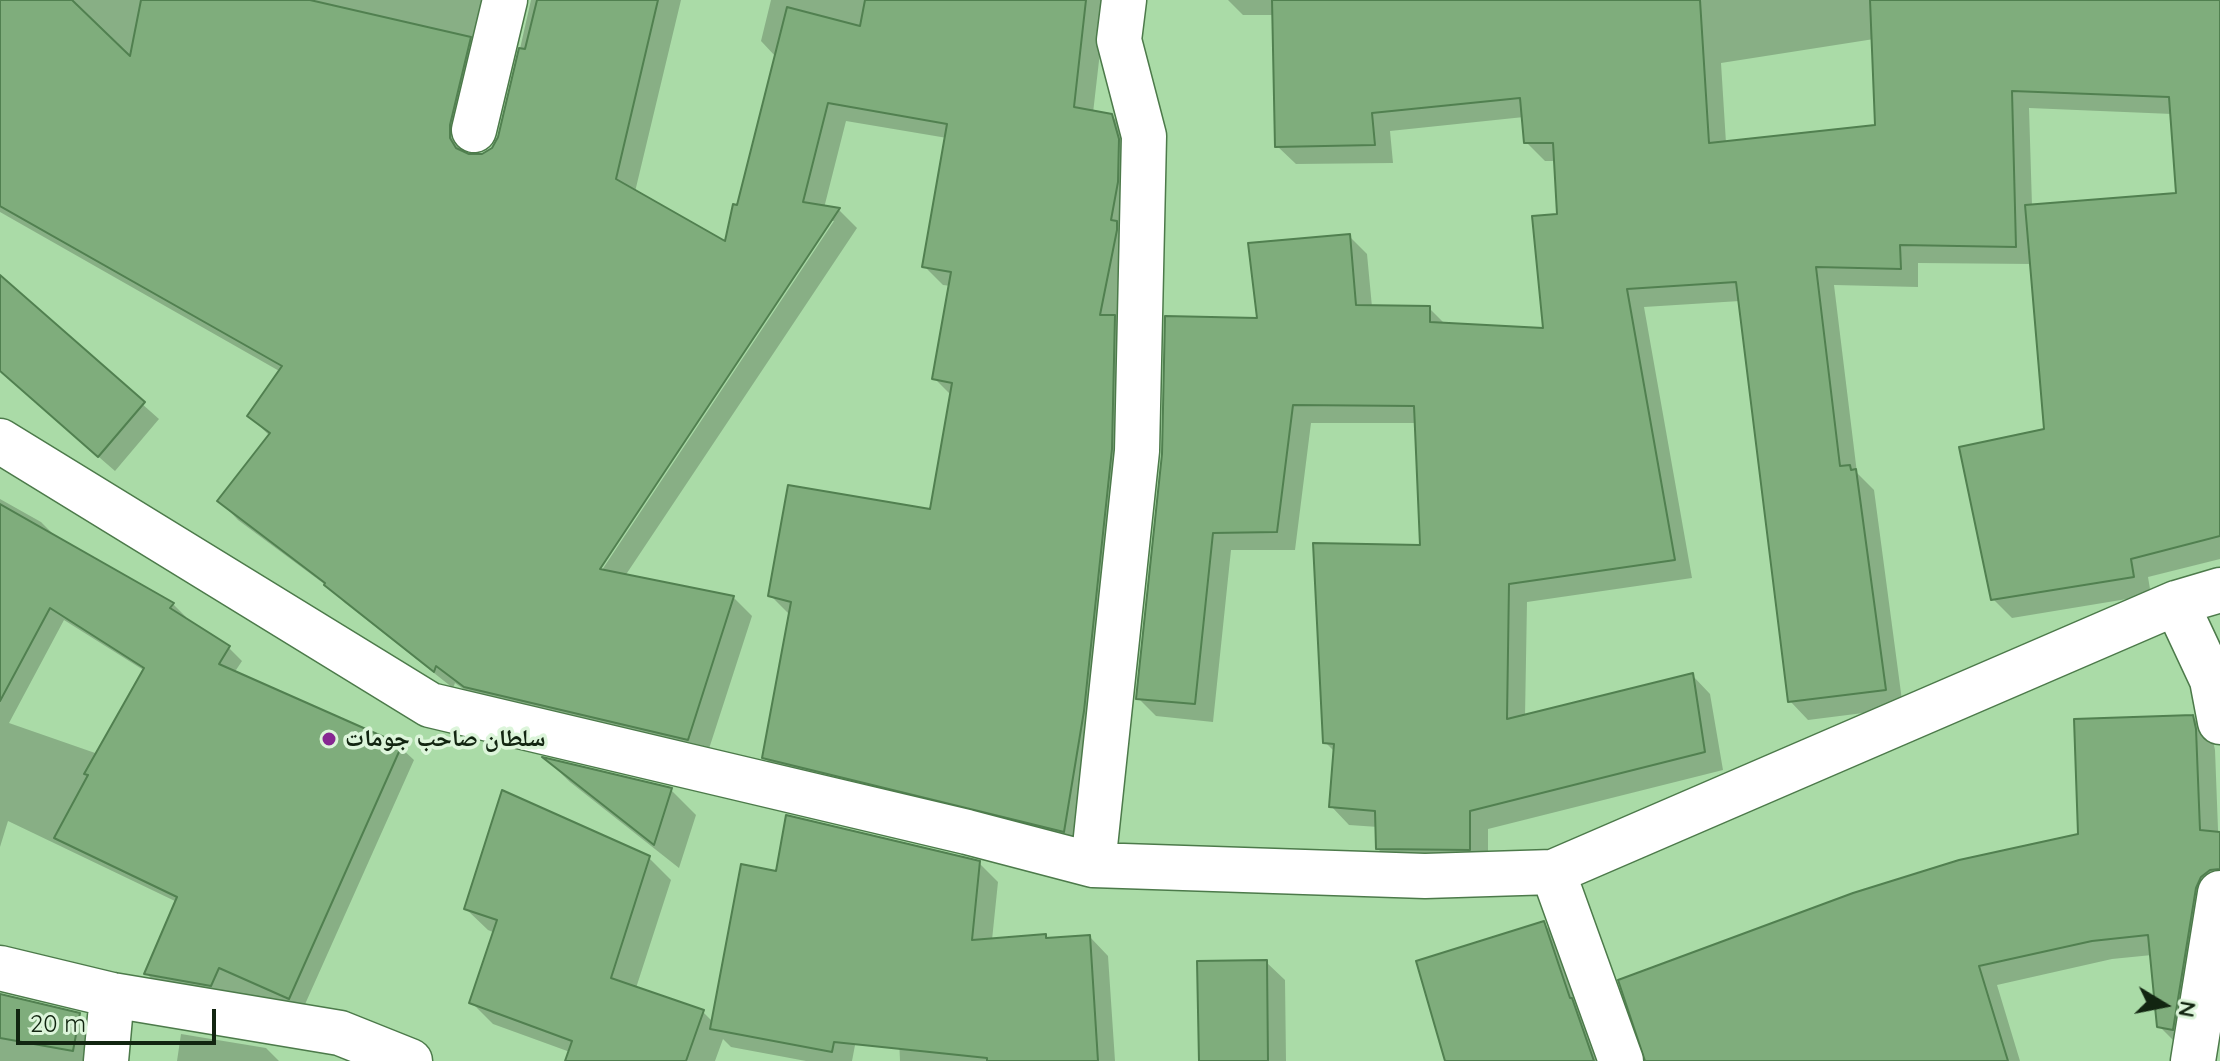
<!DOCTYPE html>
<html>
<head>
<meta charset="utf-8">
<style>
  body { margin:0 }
  #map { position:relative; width:2220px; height:1061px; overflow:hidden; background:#aadba7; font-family:Quicksand,sans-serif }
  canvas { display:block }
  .north { position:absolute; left:2124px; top:965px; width:80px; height:80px; -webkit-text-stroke:6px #dcf5da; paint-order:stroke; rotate:100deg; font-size:22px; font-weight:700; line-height:32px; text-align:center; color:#122511 }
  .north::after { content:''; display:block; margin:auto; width:28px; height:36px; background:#122511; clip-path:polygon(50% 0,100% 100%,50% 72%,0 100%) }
  .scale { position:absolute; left:16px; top:1009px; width:200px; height:36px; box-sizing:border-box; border:4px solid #122511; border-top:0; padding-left:10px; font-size:24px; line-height:28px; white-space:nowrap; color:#122511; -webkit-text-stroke:6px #dcf5da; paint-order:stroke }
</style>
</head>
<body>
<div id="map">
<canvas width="2220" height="1061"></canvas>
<div class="north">N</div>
<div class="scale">20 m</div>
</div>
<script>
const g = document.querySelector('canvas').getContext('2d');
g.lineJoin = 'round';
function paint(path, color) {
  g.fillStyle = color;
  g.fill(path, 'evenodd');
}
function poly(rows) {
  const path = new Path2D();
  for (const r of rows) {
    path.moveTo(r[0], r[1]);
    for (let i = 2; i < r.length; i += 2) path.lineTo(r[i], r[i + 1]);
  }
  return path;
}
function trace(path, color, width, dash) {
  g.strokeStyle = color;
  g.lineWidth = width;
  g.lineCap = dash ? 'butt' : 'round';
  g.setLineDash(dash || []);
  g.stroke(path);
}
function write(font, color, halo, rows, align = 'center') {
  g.font = font + ' Quicksand,"Noto Naskh Arabic",sans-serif';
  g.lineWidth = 7;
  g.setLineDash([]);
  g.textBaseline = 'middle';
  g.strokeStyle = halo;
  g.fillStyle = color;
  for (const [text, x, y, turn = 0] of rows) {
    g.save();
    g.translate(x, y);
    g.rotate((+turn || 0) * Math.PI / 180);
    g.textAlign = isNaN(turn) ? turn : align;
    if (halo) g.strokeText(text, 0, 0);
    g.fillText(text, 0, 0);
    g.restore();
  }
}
const shadow = poly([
  [0,0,507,0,467,144,468,156,482,156,493,149,500,137,531,0,681,0,634,196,727,244,739,207,776,57,761,41,771,0,1106,0,1093,113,1112,116,1130,135,1133,336,1082,849,782,776,764,757,789,614,771,596,931,511,952,396,935,379,951,286,943,285,924,266,947,138,846,121,824,208,839,210,857,228,625,576,734,598,752,616,706,758,485,705,455,683,453,688,345,603,331,589,238,520,220,501,270,436,249,416,281,372,0,212],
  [829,221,834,221,596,579,592,576],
  [1228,0,2220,0,2220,559,2148,577,2151,595,2012,618,1993,599,2046,431,2032,264,1918,263,1918,287,1834,285,1857,473,1874,490,1903,708,1808,720,1790,701,1740,301,1644,307,1692,578,1527,602,1525,717,1692,675,1710,694,1723,770,1488,829,1488,867,1397,867,1378,849,1378,827,1349,825,1331,806,1335,752,1325,742,1422,547,1417,423,1311,423,1295,550,1231,550,1213,722,1156,716,1138,698,1259,320,1349,236,1367,254,1372,307,1429,308,1446,325,1545,330,1559,216,1556,161,1545,161,1526,142,1524,117,1390,131,1393,163,1296,164,1277,146,1274,15,1243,15],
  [1874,39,1877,126,1726,143,1721,63],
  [2029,108,2172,114,2178,195,2032,206],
  [0,278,159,419,115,471,0,371],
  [0,499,41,522,54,535,173,604,186,617,185,620,228,647,242,661,234,673,400,747,414,760,302,1011,159,986,146,973,177,902,8,821,0,847],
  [64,620,145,671,98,754,9,723],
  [2192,717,2212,736,2215,750,2220,882,2179,1046,2159,1026,2152,955,2112,959,1997,985,2020,1061,1647,1061,2080,836],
  [548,761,671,790,696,815,679,868,570,782],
  [649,858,671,880,636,988,703,1012,713,1022,778,873,979,863,998,882,992,940,1045,936,1049,939,1090,937,1108,956,1115,1061,900,1061,892,873,888,872,852,1061,806,1061,731,1047,723,1039,715,1061,567,1061,570,1052,493,1024,471,1002,495,933,488,930,466,909],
  [1543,923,1563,943,1606,1061,1447,1061],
  [1266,962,1285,980,1286,1061,1201,1061],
  [0,996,79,1015,92,1028,86,1061,0,1061],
  [181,1034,266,1048,279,1061,177,1061]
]);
const building = poly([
  [0,0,72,0,130,56,141,0,310,0,471,37,450,125,450,138,456,148,469,154,482,154,492,148,498,137,519,48,525,49,537,0,658,0,616,179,725,241,733,204,737,205,787,7,860,26,865,0,1086,0,1074,107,1112,114,1119,139,1118,182,1111,220,1117,221,1117,230,1100,315,1115,315,1112,449,1084,711,1064,832,762,758,791,602,768,596,788,485,930,509,952,383,932,379,951,272,922,267,947,124,828,103,803,202,840,208,600,569,734,596,688,740,464,687,436,666,434,672,324,585,325,583,217,501,270,433,247,416,282,366,0,206,0,0],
  [1272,0,1700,0,1709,143,1875,125,1870,0,2220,0,2220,536,2131,559,2134,577,1991,600,1959,447,2044,429,2025,205,2176,193,2169,97,2012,91,2016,247,1900,245,1901,269,1816,267,1840,466,1850,465,1851,470,1856,469,1886,690,1788,702,1736,282,1627,289,1675,560,1509,584,1507,719,1693,673,1705,752,1470,811,1470,850,1376,849,1375,811,1329,807,1334,744,1323,743,1313,543,1420,545,1414,406,1293,405,1277,532,1213,533,1195,704,1136,699,1162,454,1165,316,1257,318,1248,243,1350,234,1356,305,1430,306,1430,322,1543,328,1532,216,1557,214,1553,143,1524,143,1520,98,1372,113,1375,145,1275,147,1272,0],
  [0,275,145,402,98,457,0,371,0,275],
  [0,504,174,603,170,608,230,646,219,664,402,745,289,999,219,968,211,986,144,974,177,897,54,838,88,775,84,774,144,668,50,608,0,701,0,504],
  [2193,715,2196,729,2200,830,2220,832,2220,869,2210,870,2201,877,2196,888,2173,1030,2157,1027,2148,935,2092,941,1979,966,2008,1061,1645,1061,1618,980,1853,893,1959,860,2078,834,2074,719,2193,715],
  [542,757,672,788,654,845,542,757],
  [502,790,650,856,611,978,704,1010,686,1061,565,1061,572,1041,469,1003,497,920,464,909,502,790],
  [786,815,980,861,972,940,1046,934,1046,938,1090,935,1098,1061,987,1061,987,1058,834,1042,832,1052,710,1029,741,864,776,871,786,815],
  [1544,921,1570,998,1572,998,1594,1061,1445,1061,1416,961,1544,921],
  [1267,960,1268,1061,1199,1061,1197,961,1267,960],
  [0,994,80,1013,73,1051,0,1038,0,994]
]);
const minor = poly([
  [474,130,505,0],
  [0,441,430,705,967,832,1093,865,1425,876,1553,872,2176,603,2220,590],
  [2176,603,2212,680,2220,722],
  [1093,865,1137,451,1144,136,1119,40,1124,0],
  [1553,872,1621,1061],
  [0,968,112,995,340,1033,410,1061],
  [106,1061,112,995],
  [2193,1061,2220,893]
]);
const markers = [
  [329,739,8,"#872892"]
];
const poiNames = [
  ["سلطان صاحب جومات",345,739]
];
paint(shadow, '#0003');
paint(building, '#7fad7c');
trace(building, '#518050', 2);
trace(minor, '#4c7a4a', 47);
trace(minor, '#fff', 44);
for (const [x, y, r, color] of markers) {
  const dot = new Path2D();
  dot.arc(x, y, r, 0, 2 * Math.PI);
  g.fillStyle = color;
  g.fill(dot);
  trace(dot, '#dcf5da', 3);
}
write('bold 24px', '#122511', '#dcf5da', poiNames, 'left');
</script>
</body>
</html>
